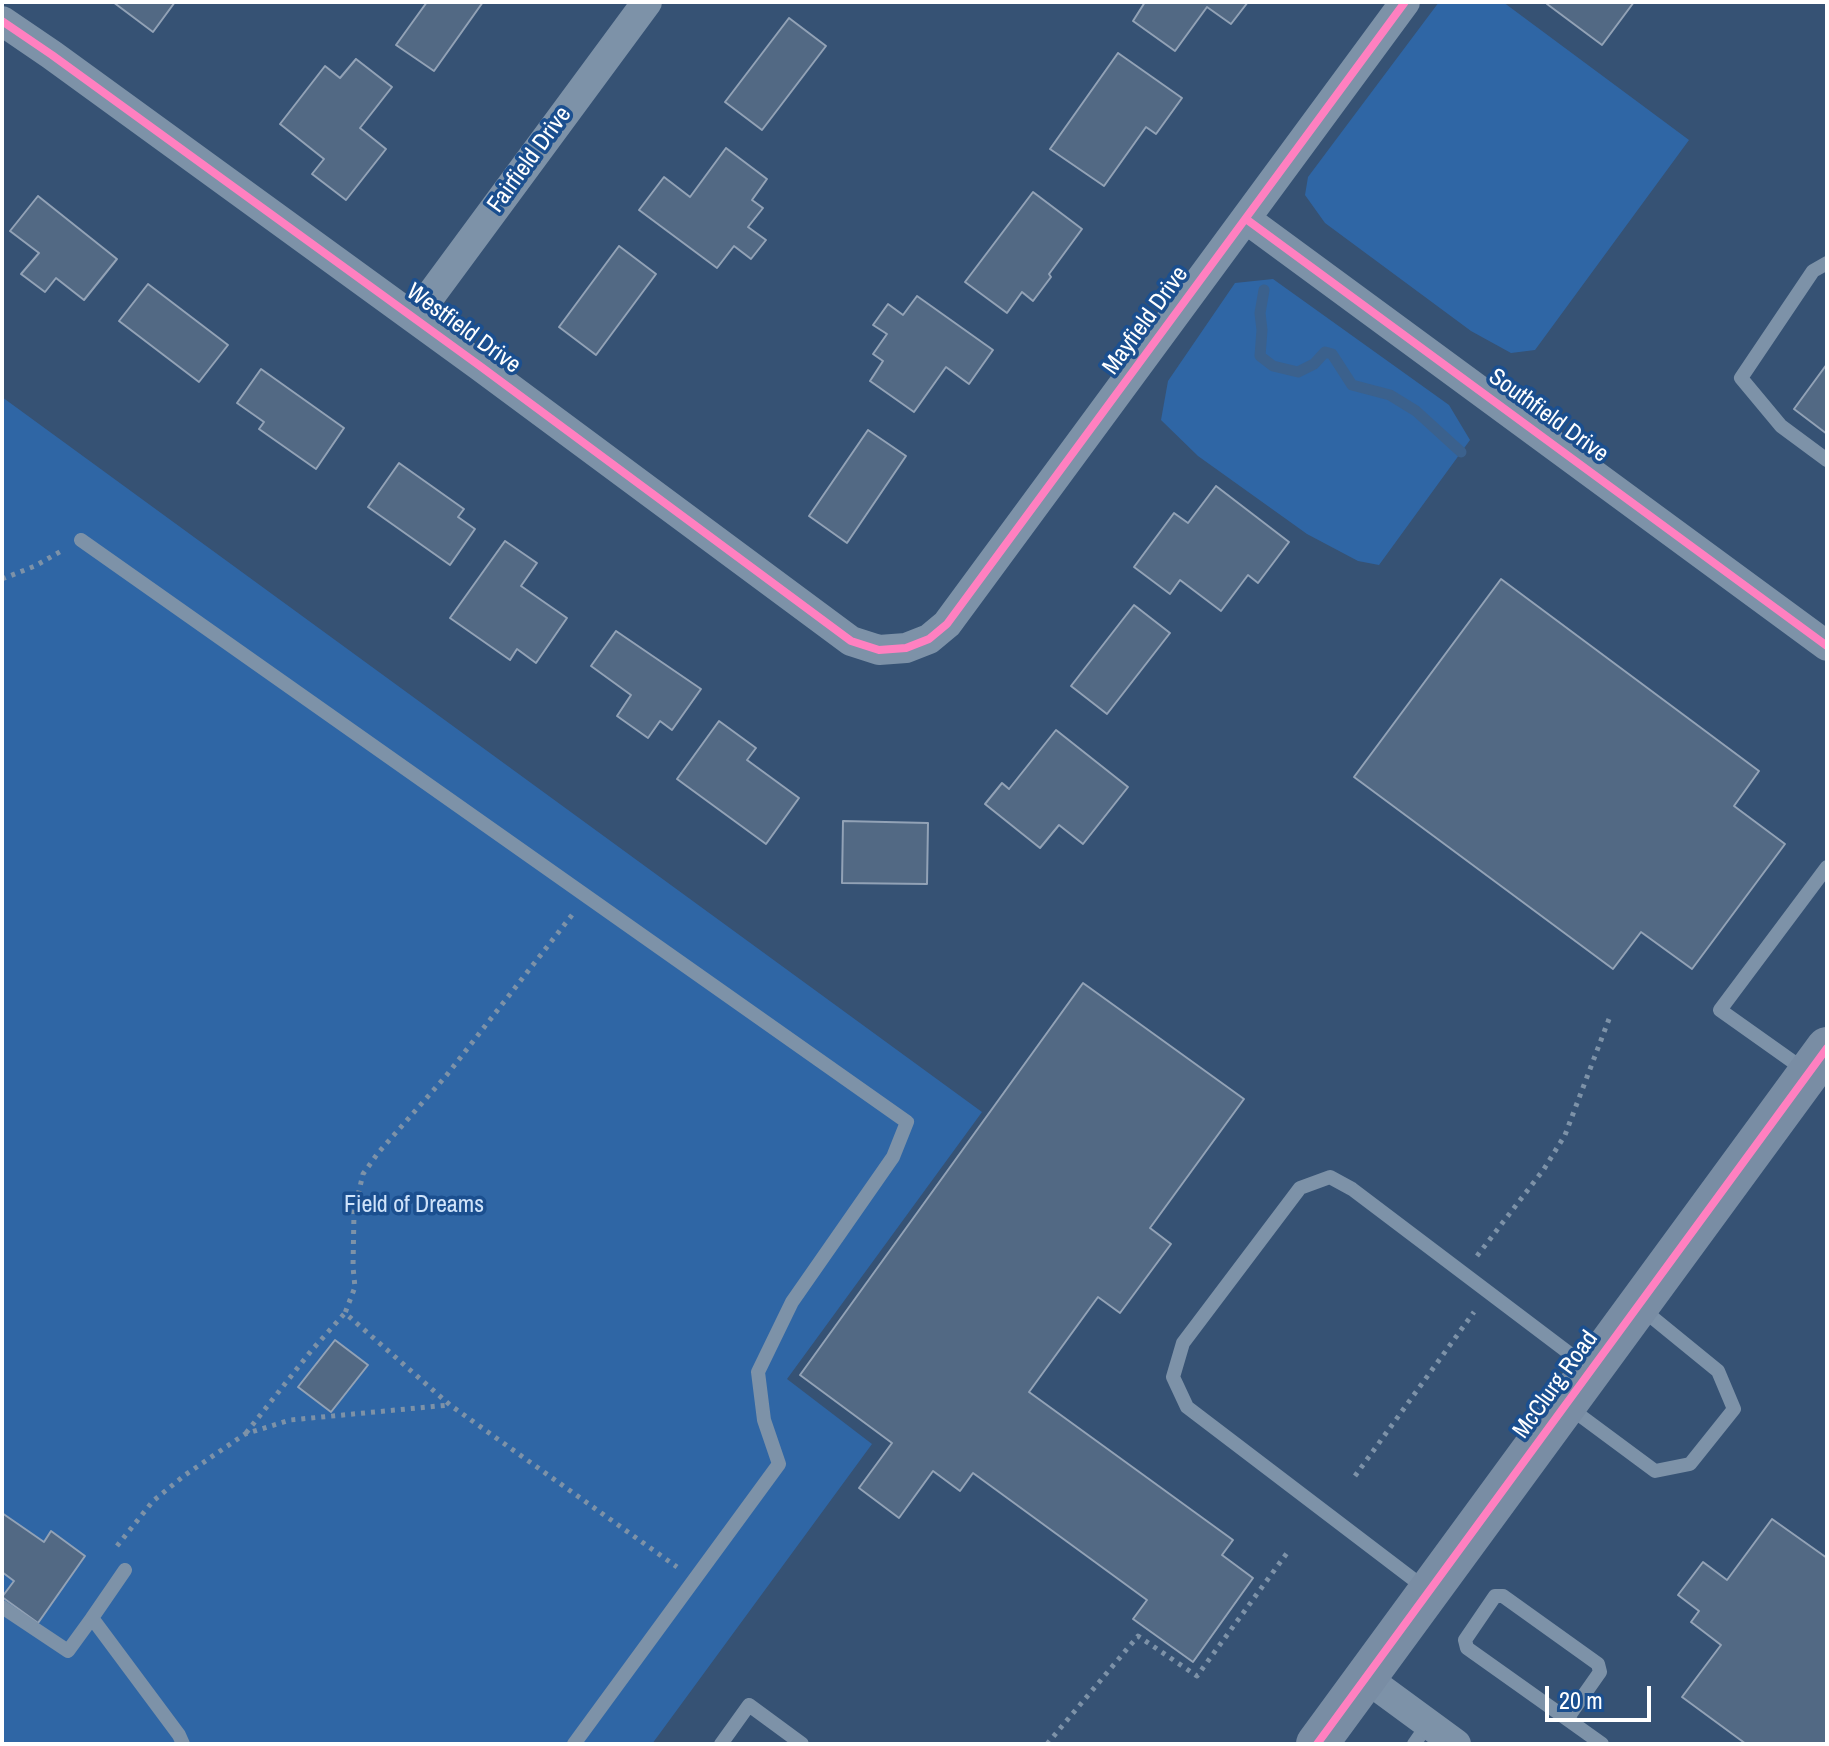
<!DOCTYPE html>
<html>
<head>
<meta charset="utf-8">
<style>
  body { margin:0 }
  #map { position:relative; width:1829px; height:1746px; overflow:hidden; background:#365274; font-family:"Archivo Narrow",sans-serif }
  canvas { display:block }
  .frame { position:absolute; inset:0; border:4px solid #fff; pointer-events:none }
  .scale { position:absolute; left:1545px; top:1686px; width:106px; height:36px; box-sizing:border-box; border:4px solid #fff; border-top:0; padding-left:10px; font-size:24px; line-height:28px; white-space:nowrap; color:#fff; -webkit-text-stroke:6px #1b4f8f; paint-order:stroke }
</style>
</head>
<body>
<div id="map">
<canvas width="1829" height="1746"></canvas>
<div class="frame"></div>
<div class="scale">20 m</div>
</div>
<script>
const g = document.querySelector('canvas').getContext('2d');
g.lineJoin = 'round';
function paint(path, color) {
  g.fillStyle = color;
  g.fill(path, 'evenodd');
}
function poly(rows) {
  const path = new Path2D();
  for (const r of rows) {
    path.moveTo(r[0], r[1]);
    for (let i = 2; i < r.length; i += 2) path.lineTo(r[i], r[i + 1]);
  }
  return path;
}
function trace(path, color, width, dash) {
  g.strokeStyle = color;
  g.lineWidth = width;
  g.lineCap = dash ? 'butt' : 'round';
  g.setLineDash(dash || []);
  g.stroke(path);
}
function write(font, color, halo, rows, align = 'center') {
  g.font = font + ' "Archivo Narrow",sans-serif';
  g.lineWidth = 7;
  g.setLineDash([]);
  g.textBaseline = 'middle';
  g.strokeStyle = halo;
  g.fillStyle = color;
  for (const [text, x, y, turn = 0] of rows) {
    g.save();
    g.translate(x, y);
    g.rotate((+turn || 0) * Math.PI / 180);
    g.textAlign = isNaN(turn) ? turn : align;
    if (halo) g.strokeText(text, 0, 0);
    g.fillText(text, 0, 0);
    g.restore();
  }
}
const green = poly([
  [1439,2,1503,2,1689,140,1535,350,1511,353,1471,331,1325,223,1305,195,1308,177],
  [1273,279,1449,405,1470,440,1379,565,1358,561,1307,534,1198,456,1161,420,1168,381,1235,283],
  [2,397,982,1112,787,1379,872,1444,652,1744,2,1744]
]);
const stream = poly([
  [1264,290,1260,313,1262,330,1260,356,1273,366,1298,372,1314,364,1325,352,1332,354,1352,385,1390,395,1416,411,1461,452]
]);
const building = poly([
  [113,2,175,2,153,32,113,2],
  [427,2,483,2,434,71,396,45,427,2],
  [1248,2,1231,24,1207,7,1175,51,1133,21,1145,2,1248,2],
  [1549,2,1634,2,1602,45,1547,4,1549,2],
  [789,18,826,46,762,130,725,102,789,18],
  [1118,53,1182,98,1156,134,1146,127,1104,186,1050,149,1118,53],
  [356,59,392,87,360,128,386,149,346,200,312,174,324,159,280,124,325,66,340,78,356,59],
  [726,148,767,179,752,200,763,208,748,227,766,240,751,259,734,246,717,268,639,210,664,177,690,197,726,148],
  [1033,192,1082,229,1049,274,1051,277,1033,301,1022,292,1007,313,965,282,1033,192],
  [38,196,117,259,84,300,56,278,45,292,21,274,39,253,10,231,38,196],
  [619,246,656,274,596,355,559,327,619,246],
  [148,284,228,345,199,382,119,321,148,284],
  [917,296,993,350,969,384,946,367,914,412,870,381,883,361,873,354,887,334,873,325,888,304,903,315,917,296],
  [1827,364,1827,434,1794,409,1827,364],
  [261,369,344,428,316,469,259,429,264,422,237,403,261,369],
  [868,430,906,456,847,543,809,516,868,430],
  [399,463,464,509,458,517,475,529,450,565,368,507,399,463],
  [1216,486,1289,542,1258,583,1248,575,1221,611,1180,580,1170,594,1134,567,1174,513,1188,523,1216,486],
  [505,541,537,563,521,586,567,618,536,663,517,649,510,660,450,618,505,541],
  [1501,579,1759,771,1734,806,1785,844,1692,969,1641,932,1613,969,1354,777,1501,579],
  [1134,605,1170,633,1107,714,1071,686,1134,605],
  [616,631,701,689,672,730,660,721,648,738,617,716,631,695,591,666,616,631],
  [719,721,756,748,747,760,799,798,766,844,677,779,719,721],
  [1056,730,1128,787,1083,844,1059,825,1040,848,985,804,1002,783,1009,789,1056,730],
  [843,821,928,823,927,884,842,883,843,821],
  [1083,983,1244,1099,1150,1228,1171,1244,1120,1313,1098,1297,1029,1392,1233,1540,1222,1555,1253,1578,1193,1662,1133,1619,1147,1600,973,1473,960,1491,933,1471,899,1518,859,1488,892,1443,800,1375,1083,983],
  [335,1340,368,1365,331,1412,298,1387,335,1340],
  [2,1513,44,1542,51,1531,85,1556,38,1623,2,1597,14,1581,2,1572,2,1513],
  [1772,1519,1827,1558,1827,1744,1746,1744,1682,1697,1721,1645,1691,1622,1699,1611,1678,1595,1703,1562,1727,1580,1772,1519]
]);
const path = poly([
  [2,579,35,566,63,550],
  [572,915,446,1076,378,1153,363,1174,354,1212,353,1267,355,1287,345,1313,450,1405,677,1567],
  [1477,1256,1544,1169,1565,1135,1609,1019],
  [246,1433,311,1351,345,1313],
  [1355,1476,1474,1312],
  [117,1546,153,1501,185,1475,245,1434,290,1420,449,1405],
  [1047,1744,1138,1636,1197,1676,1287,1553]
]);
const lane = poly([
  [1827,263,1813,271,1741,378,1781,426,1827,460],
  [81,540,907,1122,893,1157,792,1302,758,1372,764,1420,779,1464,574,1744],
  [1806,1071,1720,1010,1827,867],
  [1570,1408,1655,1471,1690,1464,1734,1409,1718,1371,1642,1309],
  [125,1570,92,1618,179,1735,183,1744],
  [1426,1589,1187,1407,1173,1377,1183,1343,1300,1188,1330,1177,1352,1189,1590,1369],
  [2,1607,68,1651,92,1618],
  [1567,1719,1600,1672,1598,1664,1503,1596,1495,1596,1465,1640,1467,1648,1567,1719,1602,1744],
  [721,1744,749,1705,802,1744],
  [1414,1744,1428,1724]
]);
const street = poly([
  [2,21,52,55,480,366,851,641,879,650,906,648,929,639,947,624,1405,2],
  [1246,219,1827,646],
  [414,318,647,2],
  [1366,1678,1456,1744]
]);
const secondary = poly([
  [1317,1744,1827,1048]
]);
const cycleway = poly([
  [2,21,52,55,480,366,851,641,879,650,906,648,929,639,947,624,1405,2],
  [1246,219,1827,646],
  [1317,1744,1827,1048]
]);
const streetNames = [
  ["Fairfield Drive",530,160,-54],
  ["Mayfield Drive",1146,321,-54],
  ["Westfield Drive",463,329,36],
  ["Southfield Drive",1548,416,36],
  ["McClurg Road",1556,1385,-54]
];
const parkNames = [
  ["Field of Dreams",414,1206]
];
paint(green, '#2f66a5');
trace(stream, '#3b618d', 11);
paint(building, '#526984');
trace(building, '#92a2b6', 2);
trace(path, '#7d92a8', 5, [4, 6]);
trace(lane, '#7d92a8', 14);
trace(street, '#7d92a8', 30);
trace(secondary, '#798da4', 42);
trace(cycleway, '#ff80c0', 8);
write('24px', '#fff', '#1b4f8f', streetNames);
write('24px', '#cfe3fa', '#1b4f8f', parkNames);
</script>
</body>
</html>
